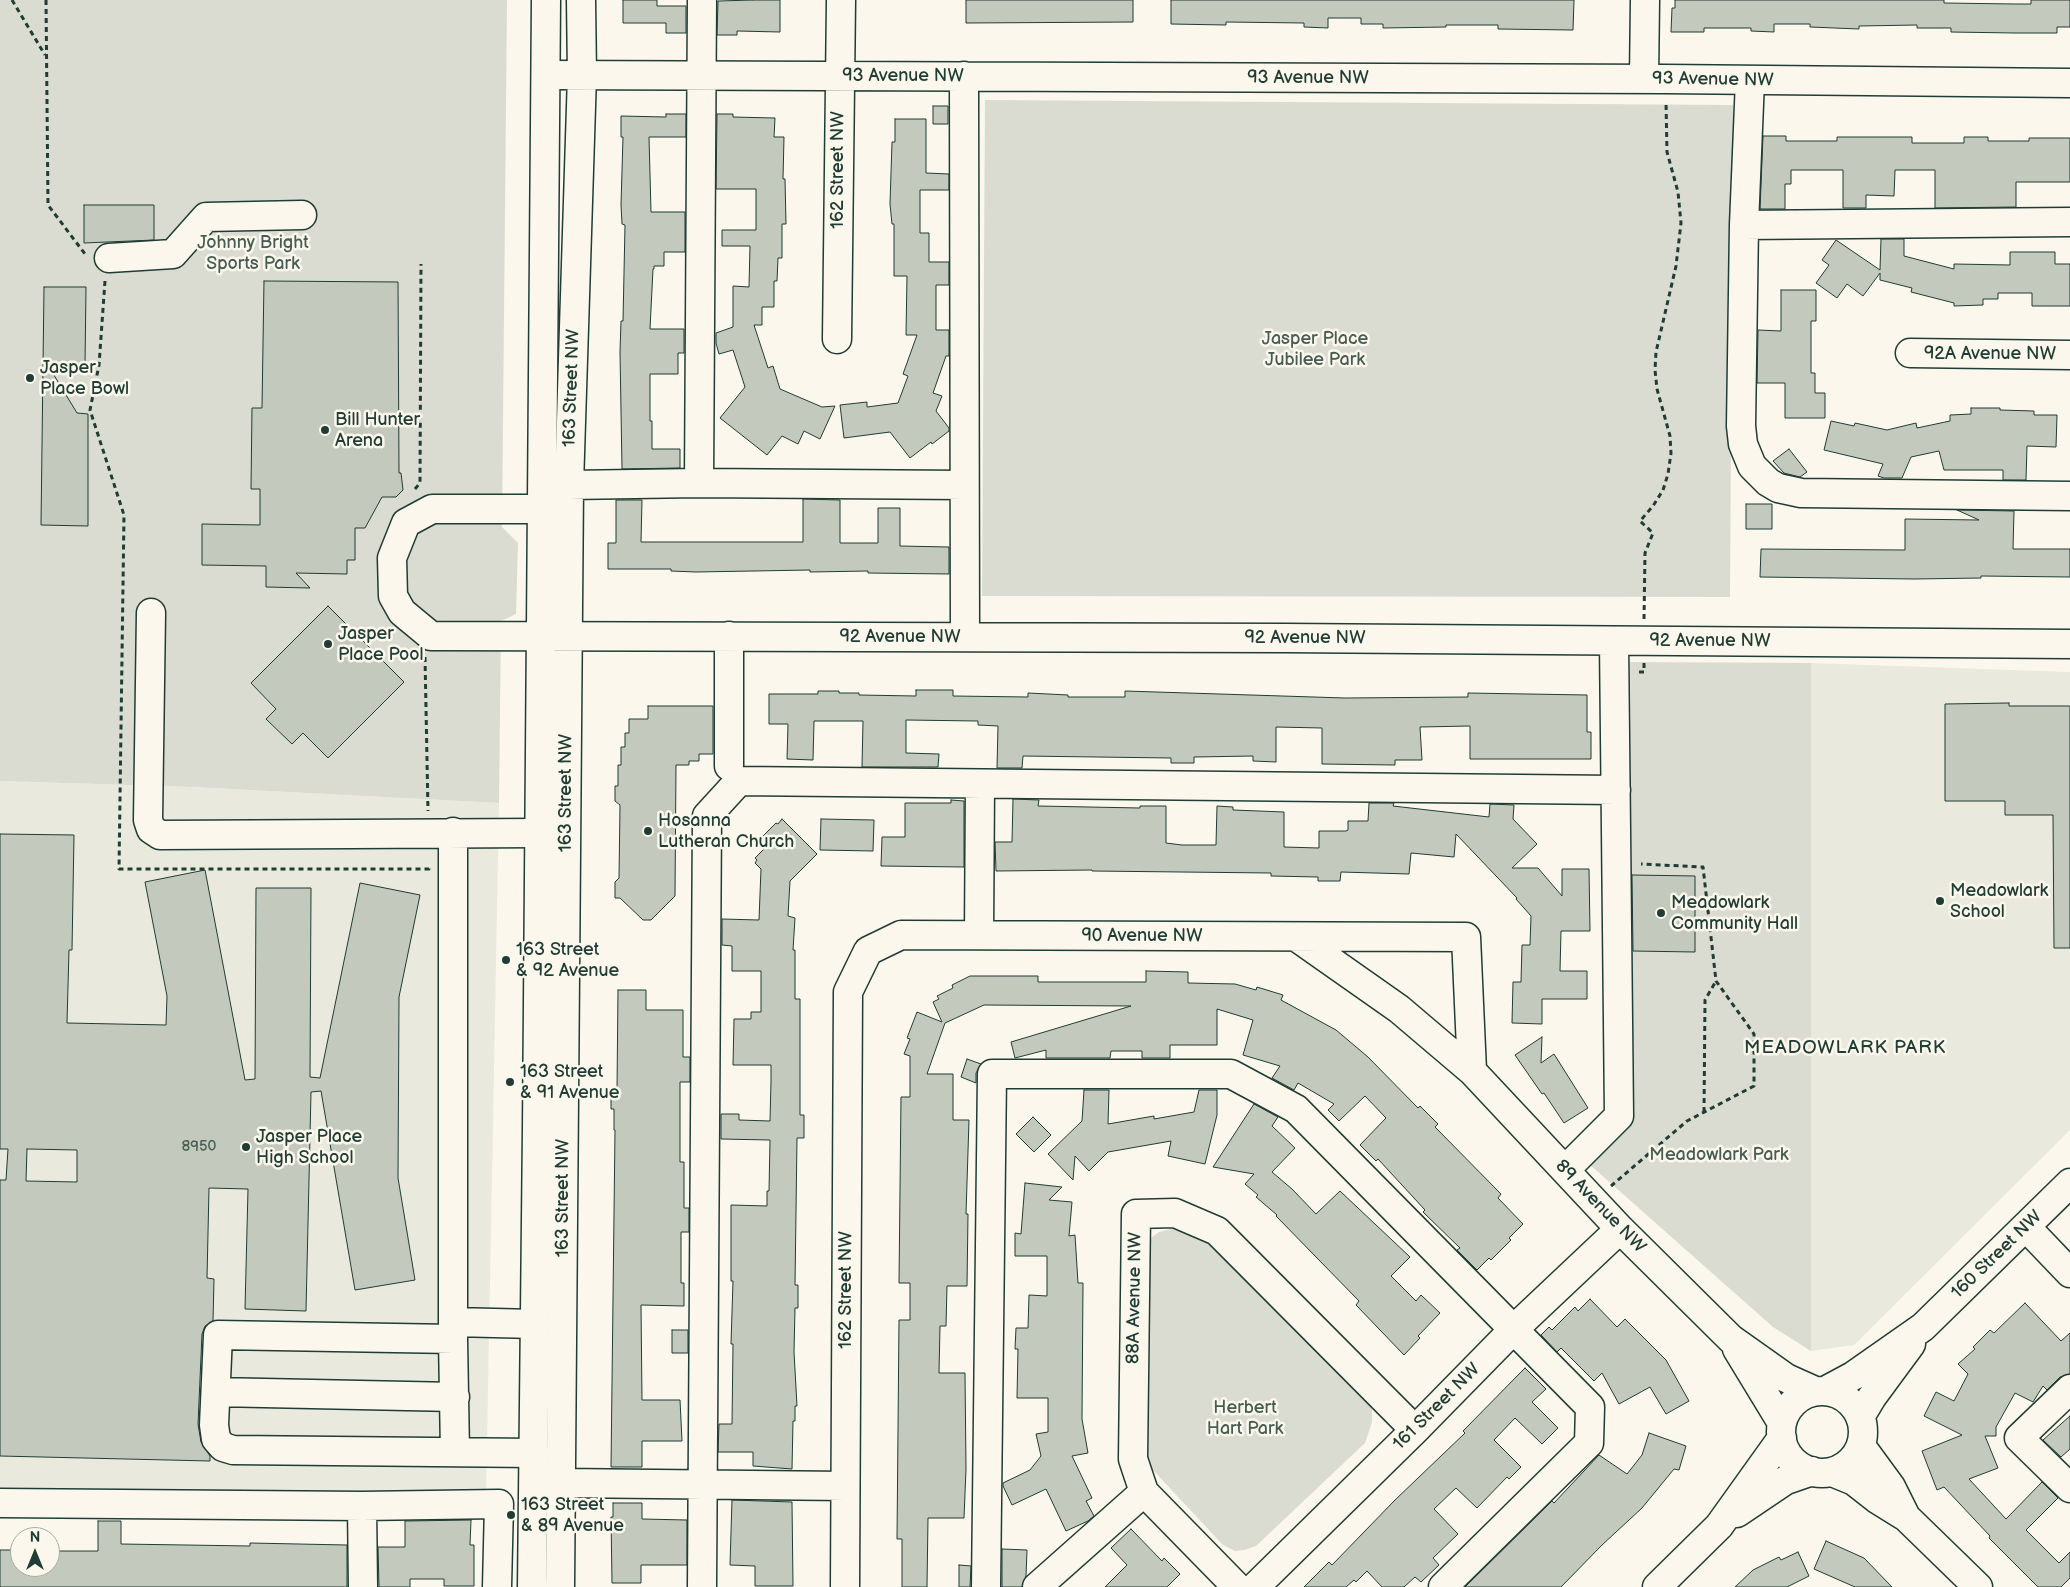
<!DOCTYPE html>
<html>
<head>
<meta charset="utf-8">
<style>
  body { margin:0 }
  #map { position:relative; width:2070px; height:1587px; overflow:hidden; background:#fbf7ec; font-family:"Balsamiq Sans",sans-serif }
  canvas { display:block }
  .north { position:absolute; left:10px; top:1527px; width:50px; height:50px; box-sizing:border-box; background:#fbf7ec; border:1px solid #a3ada2; border-radius:50%; rotate:0deg; font-size:14px; font-weight:700; line-height:20px; text-align:center; color:#1f3d34 }
  .north::after { content:''; display:block; margin:auto; width:18px; height:22px; background:#1f3d34; clip-path:polygon(50% 0,100% 100%,50% 72%,0 100%) }
</style>
</head>
<body>
<div id="map">
<canvas width="2070" height="1587"></canvas>
<div class="north">N</div>
</div>
<script>
const g = document.querySelector('canvas').getContext('2d');
g.lineJoin = 'round';
function paint(path, color) {
  g.fillStyle = color;
  g.fill(path, 'evenodd');
}
function poly(rows) {
  const path = new Path2D();
  for (const r of rows) {
    if (r.length === 3) {
      path.moveTo(r[0] + r[2], r[1]);
      path.arc(r[0], r[1], r[2], 0, 2 * Math.PI);
      continue;
    }
    path.moveTo(r[0], r[1]);
    for (let i = 2; i < r.length; i += 2) path.lineTo(r[i], r[i + 1]);
  }
  return path;
}
function trace(path, color, width, dash) {
  g.strokeStyle = color;
  g.lineWidth = width;
  g.lineCap = dash ? 'butt' : 'round';
  g.setLineDash(dash || []);
  g.stroke(path);
}
function write(font, color, halo, rows, align = 'center') {
  g.font = font + ' "Balsamiq Sans",sans-serif';
  g.lineWidth = 5;
  g.setLineDash([]);
  g.textBaseline = 'middle';
  g.strokeStyle = halo;
  g.fillStyle = color;
  for (const [text, x, y, turn = 0] of rows) {
    g.save();
    g.translate(x, y);
    g.rotate((+turn || 0) * Math.PI / 180);
    g.textAlign = isNaN(turn) ? turn : align;
    if (halo) g.strokeText(text, 0, 0);
    g.fillText(text, 0, 0);
    g.restore();
  }
}
const built = poly([
  [1811,663,2070,672,2070,1130,1854,1345,1811,1351],
  [0,781,192,787,499,803,486,1495,0,1490]
]);
const green = poly([
  [0,0,507,0,502,527,518,543,516,614,501,621,499,803,192,787,0,781],
  [985,100,1733,105,1730,597,982,596],
  [1630,662,1811,663,1811,1351,1773,1327,1589,1164,1633,1121],
  [1171,1229,1188,1230,1206,1241,1367,1398,1372,1410,1372,1422,1365,1443,1256,1546,1245,1550,1235,1551,1223,1545,1152,1469,1147,1454,1148,1246,1151,1238,1159,1232]
]);
const building = poly([
  [623,0,657,0,657,6,686,6,686,33,666,33,666,23,623,23,623,0],
  [753,0,780,0,780,32,737,31,737,35,717,35,718,1,753,0],
  [966,0,1133,0,1133,22,966,23,966,0],
  [1171,0,1574,0,1573,30,1498,29,1498,25,1446,25,1446,27,1383,28,1383,24,1361,24,1361,18,1328,18,1328,28,1304,27,1304,23,1226,22,1226,25,1171,24,1171,0],
  [1675,0,1944,0,1944,3,2015,4,2031,4,2031,0,2070,0,2070,27,2057,27,2057,33,2015,33,1951,32,1951,28,1917,28,1917,25,1859,26,1859,29,1810,27,1810,24,1774,24,1774,32,1751,31,1751,28,1704,28,1704,32,1671,32,1672,8,1675,8,1675,0],
  [933,106,948,106,948,124,933,124,933,106],
  [666,114,686,114,686,137,649,137,651,212,685,212,685,252,664,252,664,266,654,266,654,269,653,269,650,329,684,329,684,353,678,353,678,374,650,374,650,421,652,421,652,449,680,449,680,468,622,469,620,352,621,321,623,321,625,225,622,224,621,205,623,137,621,137,621,116,666,117,666,114],
  [717,114,733,114,733,117,775,118,774,137,784,137,783,179,785,179,786,224,782,224,782,258,778,258,777,281,774,281,774,307,762,307,762,325,754,325,768,368,773,366,780,389,822,407,835,406,820,439,804,431,798,444,782,436,767,455,720,418,745,387,733,350,719,354,716,343,716,333,733,327,733,286,749,287,750,246,722,246,722,230,756,230,756,189,716,189,717,114],
  [895,119,926,119,926,173,949,174,949,190,920,190,920,233,929,233,929,262,949,262,949,285,936,285,936,330,949,330,949,356,946,356,933,393,942,396,936,411,949,428,949,431,932,444,931,442,910,458,890,432,844,438,840,405,867,402,867,407,898,403,908,376,903,374,917,335,906,335,907,276,894,276,894,224,892,224,890,204,892,142,895,142,895,119],
  [1763,136,1786,136,1786,141,1837,141,1837,137,1912,137,1912,143,1964,143,1964,137,1988,137,1988,141,2029,141,2029,138,2070,138,2070,182,2016,182,2016,207,1935,208,1935,170,1895,170,1894,196,1866,195,1866,208,1843,208,1843,170,1791,170,1791,184,1785,184,1785,209,1760,209,1763,136],
  [84,205,154,205,154,240,84,243,84,205],
  [1881,239,1904,239,1904,256,1954,269,1954,264,2010,265,2010,252,2055,252,2055,264,2070,264,2070,306,2032,306,2032,293,1998,293,1998,299,1983,299,1983,305,1954,306,1954,303,1911,292,1912,288,1880,280,1880,273,1863,296,1847,284,1837,298,1816,283,1829,265,1822,260,1836,240,1880,270,1881,239],
  [264,281,398,282,399,473,401,473,403,490,396,497,382,497,365,528,355,528,355,560,347,560,347,574,296,573,310,588,266,587,266,566,202,565,202,524,260,525,260,489,251,489,252,408,262,408,264,281],
  [44,287,86,287,85,365,49,367,77,413,88,414,88,526,41,525,44,287],
  [1781,290,1816,290,1816,321,1811,321,1811,373,1815,373,1815,393,1825,393,1825,418,1785,418,1785,383,1757,383,1758,330,1781,331,1781,290],
  [1971,408,2000,408,2000,410,2034,411,2034,415,2057,415,2056,447,2027,446,2026,480,2003,480,2003,470,1944,470,1939,451,1911,457,1902,478,1884,478,1878,476,1883,464,1824,450,1831,421,1854,426,1855,423,1887,430,1916,423,1917,428,1950,421,1950,415,1971,414,1971,408],
  [1789,449,1807,472,1800,477,1784,473,1773,461,1789,449],
  [803,499,840,500,840,543,878,543,878,508,900,508,900,546,949,547,949,574,868,573,868,571,810,572,810,570,696,572,671,571,671,569,608,569,608,543,616,543,616,500,642,500,641,542,803,542,803,499],
  [1746,504,1772,504,1772,529,1746,529,1746,504],
  [1957,510,2014,511,2013,549,2070,549,2070,577,1981,576,1981,578,1914,579,1760,577,1761,549,1905,550,1905,519,1979,520,1957,510],
  [328,606,404,682,328,758,303,733,292,744,266,719,276,709,251,683,328,606],
  [916,690,953,690,953,696,1028,697,1028,693,1068,695,1068,697,1125,697,1125,691,1345,698,1468,697,1468,693,1587,695,1587,732,1591,732,1591,759,1470,759,1470,726,1420,727,1422,760,1395,760,1395,765,1322,764,1322,728,1276,727,1276,762,1253,761,1253,756,1194,757,1194,763,1171,763,1171,758,1023,756,1022,768,997,768,998,726,978,725,978,721,906,720,906,753,939,754,938,767,862,767,863,721,814,721,813,760,787,759,788,724,769,724,769,694,818,694,818,691,839,691,839,693,859,693,859,695,916,696,916,690],
  [2009,703,2009,706,2070,706,2070,948,2054,948,2053,815,2005,815,2005,801,1945,801,1945,704,2009,703],
  [648,706,713,706,713,754,699,754,699,761,689,761,689,765,676,765,675,896,651,920,643,920,620,898,615,898,615,882,619,878,620,805,615,801,615,786,618,786,618,765,621,765,621,747,625,747,625,733,629,733,629,719,648,719,648,706],
  [1013,799,1039,800,1038,806,1140,808,1140,806,1166,806,1166,843,1182,845,1216,845,1217,806,1233,807,1233,810,1284,812,1284,847,1319,848,1319,831,1346,831,1348,830,1348,821,1368,821,1369,803,1394,803,1393,806,1489,817,1490,804,1514,805,1513,819,1537,844,1512,868,1538,868,1562,896,1562,869,1589,869,1590,931,1561,931,1560,971,1587,971,1587,999,1542,999,1542,1024,1512,1023,1513,982,1521,982,1522,945,1530,945,1531,916,1516,899,1517,898,1456,834,1454,857,1411,853,1409,874,1341,872,1340,881,1318,881,1318,877,1271,876,1271,873,1092,871,1092,870,996,871,995,842,1012,842,1013,799],
  [951,800,964,801,964,867,881,866,882,837,905,837,905,803,951,803,951,800],
  [782,819,817,854,790,881,788,916,795,918,793,950,795,950,795,999,800,999,800,1115,804,1115,804,1138,797,1138,795,1285,798,1285,798,1308,795,1308,794,1352,797,1406,795,1406,795,1421,793,1421,792,1469,753,1466,753,1452,718,1452,719,1424,732,1424,733,1344,731,1344,733,1281,731,1281,731,1205,767,1206,767,1191,769,1191,770,1140,721,1139,721,1114,739,1114,739,1120,770,1121,771,1081,771,1065,733,1065,734,1019,751,1019,751,1012,761,1012,761,971,732,971,732,946,722,945,722,919,759,920,761,869,755,863,757,860,755,858,771,842,763,836,776,823,778,824,782,819],
  [821,819,874,820,873,851,820,850,821,819],
  [0,834,74,835,72,950,69,950,67,1023,166,1025,167,996,145,882,205,870,245,1080,255,1079,256,888,311,888,310,1077,320,1078,360,883,420,895,399,997,398,1178,415,1280,355,1290,321,1091,311,1092,306,1311,245,1309,248,1189,209,1188,207,1278,214,1279,213,1321,205,1326,202,1334,198,1424,201,1442,210,1456,210,1461,0,1456,0,1180,6,1180,8,1149,0,1149,0,834],
  [27,1149,77,1150,77,1182,26,1181,27,1149],
  [1632,875,1695,876,1695,952,1633,951,1632,875],
  [1146,971,1188,972,1188,983,1235,984,1256,990,1257,987,1283,995,1281,1000,1336,1030,1368,1057,1418,1108,1420,1106,1438,1124,1435,1127,1501,1194,1498,1198,1523,1224,1509,1238,1511,1240,1491,1260,1489,1258,1477,1270,1457,1250,1460,1248,1423,1212,1425,1210,1378,1159,1376,1161,1360,1145,1386,1118,1365,1096,1339,1121,1328,1110,1334,1104,1298,1083,1294,1090,1272,1078,1280,1066,1243,1055,1253,1020,1217,1009,1217,1045,1170,1045,1170,1058,1142,1058,1142,1051,1111,1051,1110,1058,1046,1058,1046,1050,1015,1058,1011,1042,1131,1006,984,1005,945,1023,927,1074,953,1074,953,1120,969,1120,966,1214,968,1214,967,1286,947,1286,946,1326,940,1326,939,1373,965,1373,966,1469,964,1518,928,1518,927,1587,902,1587,902,1539,897,1539,899,1320,910,1320,910,1283,899,1283,901,1097,910,1097,910,1056,904,1054,910,1039,907,1038,917,1012,942,1022,933,1002,939,999,937,996,953,988,952,985,970,976,1038,976,1038,982,1146,982,1146,971],
  [618,990,646,990,646,1010,683,1010,683,1057,690,1057,690,1082,680,1082,680,1162,684,1162,684,1208,689,1208,689,1232,681,1232,681,1283,684,1283,684,1306,641,1305,642,1400,680,1400,682,1441,642,1441,642,1467,611,1467,615,1130,614,1130,614,1109,611,1109,611,1091,617,1090,618,990],
  [1542,1037,1541,1063,1554,1054,1588,1108,1564,1123,1544,1093,1542,1094,1515,1055,1542,1037],
  [967,1059,981,1064,976,1073,976,1083,961,1077,967,1059],
  [1084,1090,1109,1090,1108,1124,1154,1116,1154,1119,1194,1112,1199,1090,1217,1090,1217,1115,1205,1164,1168,1156,1171,1141,1108,1152,1089,1171,1075,1156,1073,1180,1048,1154,1082,1121,1084,1090],
  [1254,1104,1278,1117,1272,1126,1295,1148,1272,1172,1292,1189,1316,1214,1340,1191,1410,1257,1391,1276,1416,1301,1421,1295,1440,1313,1418,1336,1420,1338,1404,1355,1356,1305,1359,1301,1276,1216,1277,1215,1256,1197,1258,1195,1245,1184,1254,1174,1213,1167,1254,1104],
  [1033,1117,1051,1135,1034,1152,1016,1134,1033,1117],
  [1025,1183,1062,1187,1049,1200,1072,1202,1069,1236,1075,1235,1078,1283,1083,1283,1082,1419,1088,1453,1072,1456,1092,1498,1086,1501,1094,1516,1088,1521,1066,1531,1046,1489,1012,1505,1003,1486,1003,1483,1030,1470,1041,1456,1036,1434,1048,1432,1048,1398,1017,1398,1018,1349,1015,1349,1016,1328,1028,1328,1029,1295,1047,1296,1047,1256,1015,1256,1015,1233,1021,1234,1025,1183],
  [1590,1299,1617,1327,1625,1319,1666,1360,1689,1401,1666,1414,1650,1387,1619,1404,1602,1373,1594,1381,1561,1348,1557,1352,1541,1335,1549,1327,1552,1330,1575,1307,1578,1311,1590,1299],
  [2025,1303,2061,1341,2070,1333,2070,1374,2060,1377,2047,1390,2043,1386,2033,1402,2015,1393,1996,1427,1996,1436,1985,1436,1998,1468,1969,1479,2006,1519,2042,1482,2058,1498,2026,1530,2059,1563,2070,1552,2070,1578,2061,1587,2038,1587,1989,1538,1990,1536,1944,1487,1937,1490,1922,1451,1962,1435,1924,1416,1936,1392,1954,1401,1968,1374,1958,1364,1975,1349,1973,1347,1990,1330,1994,1333,2025,1303],
  [672,1330,688,1330,688,1353,672,1353,672,1330],
  [1525,1368,1546,1389,1532,1402,1558,1428,1542,1444,1515,1418,1494,1440,1521,1467,1509,1479,1507,1477,1477,1508,1456,1488,1434,1509,1458,1534,1433,1558,1439,1565,1421,1582,1415,1577,1404,1587,1382,1587,1367,1571,1356,1582,1354,1580,1346,1587,1304,1587,1329,1562,1332,1565,1395,1500,1465,1433,1463,1431,1525,1368],
  [2070,1416,2070,1449,2061,1457,2043,1440,2070,1416],
  [1649,1433,1686,1446,1679,1470,1674,1469,1642,1508,1602,1545,1561,1587,1465,1587,1552,1501,1554,1503,1599,1455,1627,1474,1642,1455,1649,1433],
  [732,1500,792,1502,793,1586,755,1586,755,1566,730,1565,732,1500],
  [613,1503,642,1503,642,1519,687,1520,687,1565,641,1565,641,1583,612,1583,611,1517,613,1517,613,1503],
  [471,1520,470,1545,474,1545,474,1586,444,1586,444,1579,410,1579,410,1587,379,1587,378,1547,405,1547,405,1521,471,1520],
  [98,1521,121,1521,121,1544,250,1546,250,1543,347,1545,347,1587,0,1587,0,1550,20,1550,20,1567,50,1567,50,1551,98,1551,98,1521],
  [1131,1529,1162,1561,1164,1558,1180,1574,1167,1587,1105,1587,1127,1565,1111,1548,1131,1529],
  [1826,1541,1864,1558,1892,1587,1855,1587,1814,1569,1826,1541],
  [1002,1549,1027,1550,1026,1576,1022,1587,1002,1587,1002,1549],
  [1798,1552,1809,1576,1787,1587,1735,1587,1753,1570,1779,1557,1781,1560,1798,1552],
  [959,1565,971,1566,970,1587,959,1587,959,1565]
]);
const path = poly([
  [12,0,45,55],
  [46,0,48,205,85,254],
  [105,281,99,365,90,410,124,515,119,869,429,869,429,867],
  [415,489,420,483,421,264],
  [1644,619,1645,553,1653,533,1640,521,1653,506,1663,490,1668,474,1671,453,1670,436,1657,389,1655,370,1656,352,1676,266,1681,223,1678,192,1667,152,1666,103],
  [425,657,428,811],
  [1639,672,1644,672,1644,663],
  [1704,1112,1705,1000,1716,981],
  [1611,1186,1687,1121,1754,1086,1754,1034,1716,981,1703,867,1641,864]
]);
const minor = poly([
  [546,75,1665,79,2070,83],
  [964,76,965,637],
  [1644,79,1645,0],
  [1750,80,1744,225,1741,426,1743,444,1752,466,1768,482,1778,488,1801,493,2070,496],
  [1744,225,2070,222],
  [109,258,173,254,206,217,302,215],
  [837,339,841,0],
  [1910,353,2070,355],
  [699,483,964,485],
  [569,485,699,483,702,0],
  [541,509,432,509,406,523,392,558,393,596,402,612,431,636,1284,638,2070,644],
  [151,613,148,820,151,829,160,835,539,833],
  [729,636,729,766],
  [453,832,453,1339,218,1335,214,1425,216,1439,223,1447,233,1450,534,1453],
  [979,935,980,784],
  [1298,938,1399,1009,1472,1071,1620,1229,1731,1339,1786,1378,1815,1391],
  [1565,1170,1619,1116,1614,641],
  [2026,1227,2070,1273],
  [453,1322,535,1324],
  [453,1339,455,1452],
  [1737,1349,1782,1423],
  [2070,1389,2019,1438,2070,1488],
  [1825,1391,1853,1376,1923,1327,2070,1183],
  [1822,1432,41],
  [216,1392,455,1397],
  [1860,1417,1872,1397,1911,1344],
  [1861,1446,1891,1487,1906,1517],
  [1832,1472,1854,1481,1877,1499,1906,1517,1978,1587],
  [561,1483,845,1486],
  [0,1503,362,1506,499,1504,497,1587],
  [362,1506,363,1587],
  [1737,1513,1786,1480,1812,1471],
  [560,1587,569,485,582,75,581,0],
  [702,1587,707,816,739,781,1616,790],
  [845,1587,848,992,868,951,901,935,1466,937,1472,1071],
  [986,1587,992,1074,1231,1074,1296,1109,1590,1407,1589,1443,1443,1587],
  [1037,1587,1144,1492],
  [1237,1587,1144,1492,1133,1459,1136,1214,1175,1213,1217,1231,1415,1430],
  [1255,1587,1415,1430,1514,1329,1620,1229],
  [1657,1587,1719,1526,1782,1438]
]);
const major = poly([
  [532,1587,537,1128,546,0]
]);
const markers = [
  [30,378,5,"#1f3d34"],
  [325,430,5,"#1f3d34"],
  [328,644,5,"#1f3d34"],
  [648,831,5,"#1f3d34"],
  [1940,901,5,"#1f3d34"],
  [1661,913,5,"#1f3d34"],
  [506,960,5,"#1f3d34"],
  [510,1082,5,"#1f3d34"],
  [246,1147,5,"#1f3d34"],
  [511,1515,5,"#1f3d34"]
];
const numberNames = [
  ["8950",199,1147]
];
const streetNames = [
  ["93 Avenue NW",903,76],
  ["93 Avenue NW",1308,78],
  ["93 Avenue NW",1713,80,1],
  ["162 Street NW",838,170,-90],
  ["92A Avenue NW",1990,354],
  ["163 Street NW",572,388,-88],
  ["92 Avenue NW",900,637],
  ["92 Avenue NW",1305,638],
  ["92 Avenue NW",1710,641],
  ["163 Street NW",566,793,-90],
  ["90 Avenue NW",1142,936],
  ["163 Street NW",563,1198,-90],
  ["89 Avenue NW",1600,1207,46],
  ["160 Street NW",1997,1255,-44],
  ["162 Street NW",846,1290,-90],
  ["88A Avenue NW",1135,1298,-89],
  ["161 Street NW",1437,1407,-45]
];
const parkNames = [
  ["Johnny Bright",253,243],
  ["Sports Park",253,264],
  ["Jasper Place",1315,339],
  ["Jubilee Park",1315,360],
  ["Meadowlark Park",1719,1155],
  ["Herbert",1245,1408],
  ["Hart Park",1245,1429]
];
const poiNames = [
  ["Jasper",40,368],
  ["Place Bowl",40,389],
  ["Bill Hunter",335,420],
  ["Arena",335,441],
  ["Jasper",338,634],
  ["Place Pool",338,655],
  ["Hosanna",658,821],
  ["Lutheran Church",658,842],
  ["Meadowlark",1950,891],
  ["School",1950,912],
  ["Meadowlark",1671,903],
  ["Community Hall",1671,924],
  ["163 Street",516,950],
  ["& 92 Avenue",516,971],
  ["163 Street",520,1072],
  ["& 91 Avenue",520,1093],
  ["Jasper Place",256,1137],
  ["High School",256,1158],
  ["163 Street",521,1505],
  ["& 89 Avenue",521,1526]
];
const neighbourhoodNames = [
  ["MEADOWLARK PARK",1845,1048]
];
paint(built, '#eae9de');
paint(green, '#dbdcd1');
paint(building, '#c4c9be');
trace(building, '#1f3d34', 1);
trace(minor, '#1f3d34', 31);
trace(major, '#1f3d34', 31);
trace(path, '#1f3d34', 3, [5, 4]);
trace(minor, '#fbf7ec', 28);
trace(major, '#fbf7ec', 28);
for (const [x, y, r, color] of markers) {
  const dot = new Path2D();
  dot.arc(x, y, r, 0, 2 * Math.PI);
  g.fillStyle = color;
  g.fill(dot);
  trace(dot, '#fbf7ec', 2);
}
write('15px', '#486056', null, numberNames);
write('18px', '#1f3d34', '#fbf7ec', streetNames);
write('18px', '#455d53', '#fbf7ec', parkNames);
write('18px', '#1f3d34', '#fbf7ec', poiNames, 'left');
g.letterSpacing = '1px';
write('19px', '#1f3d34', '#fbf7ec', neighbourhoodNames);
g.letterSpacing = '0px';
</script>
</body>
</html>
